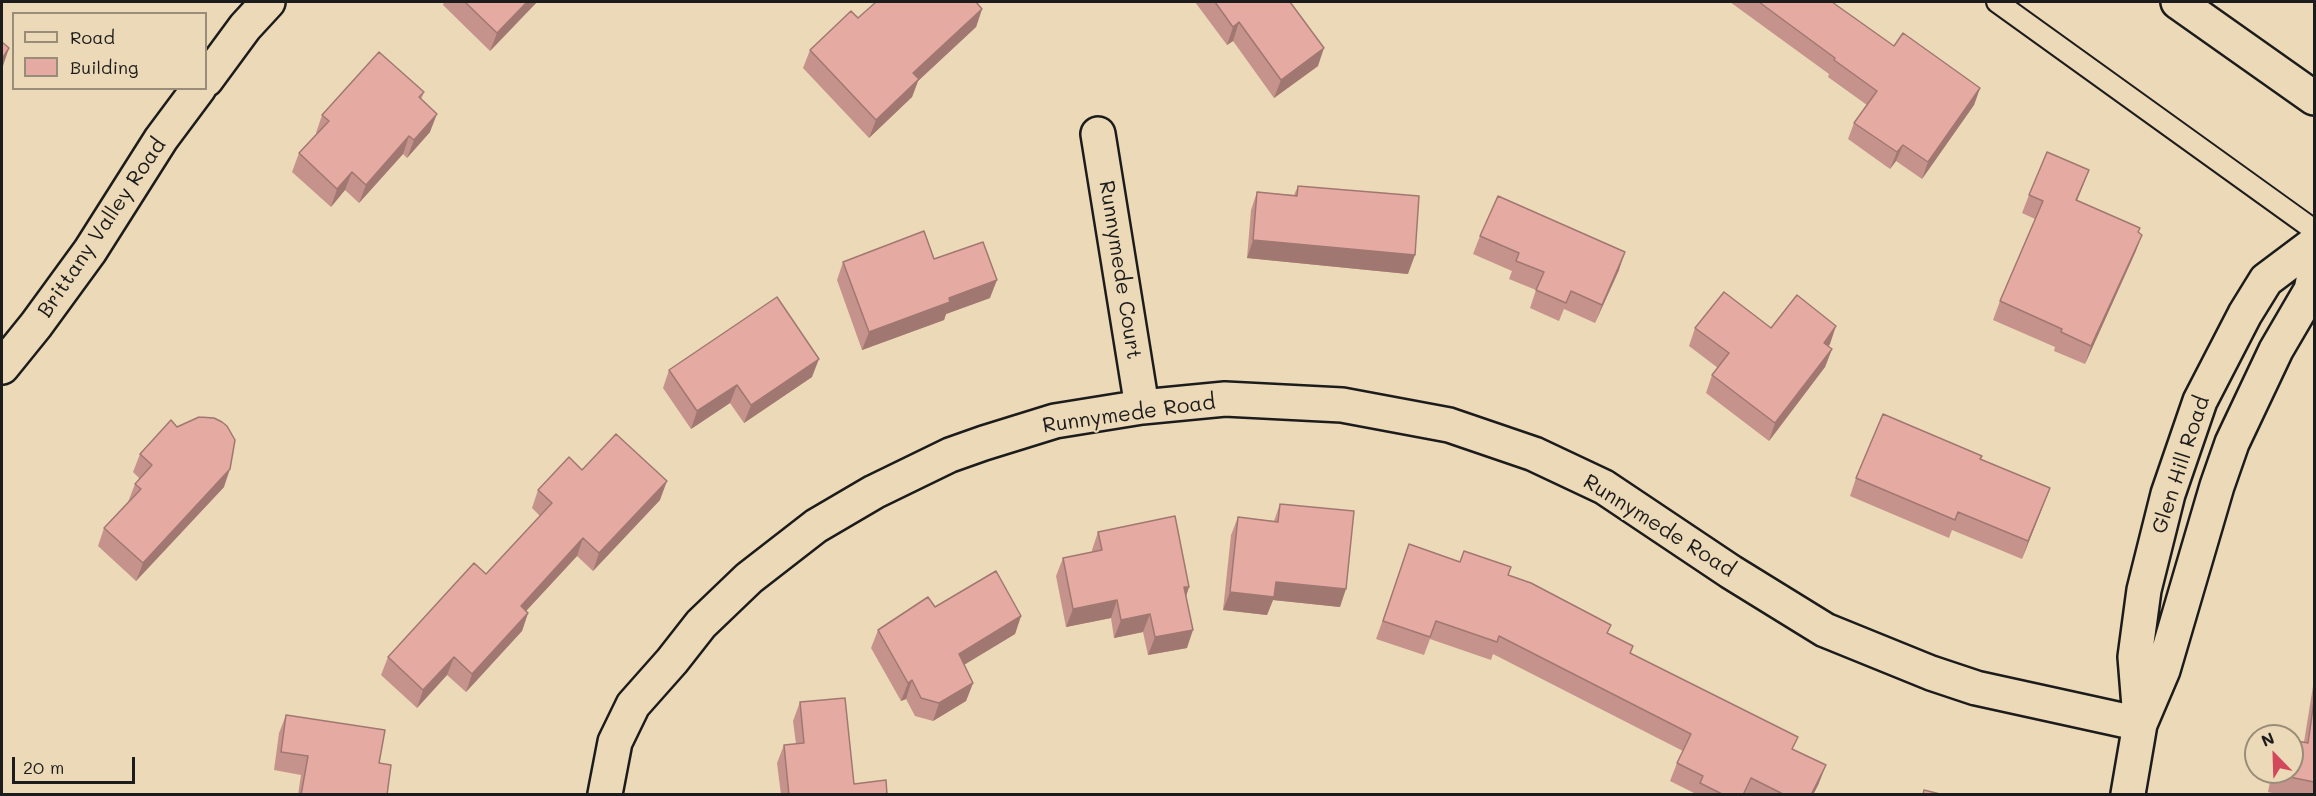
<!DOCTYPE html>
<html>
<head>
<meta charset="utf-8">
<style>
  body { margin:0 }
  #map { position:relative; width:2316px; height:796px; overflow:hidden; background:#ecd9b7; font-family:Mali,sans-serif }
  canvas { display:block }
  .frame { position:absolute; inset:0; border:3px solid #1c1c1c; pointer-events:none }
  .legend { position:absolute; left:12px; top:12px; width:195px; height:78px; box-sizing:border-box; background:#ecd9b7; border:2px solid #998d79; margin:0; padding:8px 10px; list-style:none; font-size:18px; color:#1c1c1c }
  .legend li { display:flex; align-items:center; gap:12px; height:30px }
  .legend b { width:30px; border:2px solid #998d79 }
  .north { position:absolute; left:2244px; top:724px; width:60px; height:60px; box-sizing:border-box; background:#ecd9b7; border:2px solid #998d79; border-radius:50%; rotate:337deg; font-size:16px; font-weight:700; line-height:24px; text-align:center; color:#1c1c1c }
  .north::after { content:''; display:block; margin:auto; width:21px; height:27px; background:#d1495b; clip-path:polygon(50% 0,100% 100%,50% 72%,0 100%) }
  .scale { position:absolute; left:12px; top:757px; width:123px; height:27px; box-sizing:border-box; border:3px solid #1c1c1c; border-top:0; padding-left:8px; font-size:18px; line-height:21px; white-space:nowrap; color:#1c1c1c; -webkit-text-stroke:4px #ecd9b7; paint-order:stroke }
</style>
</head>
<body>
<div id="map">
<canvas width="2316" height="796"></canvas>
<div class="frame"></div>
<ul class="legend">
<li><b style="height:8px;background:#ecd9b7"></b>Road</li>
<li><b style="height:16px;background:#e5aba2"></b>Building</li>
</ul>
<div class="north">N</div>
<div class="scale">20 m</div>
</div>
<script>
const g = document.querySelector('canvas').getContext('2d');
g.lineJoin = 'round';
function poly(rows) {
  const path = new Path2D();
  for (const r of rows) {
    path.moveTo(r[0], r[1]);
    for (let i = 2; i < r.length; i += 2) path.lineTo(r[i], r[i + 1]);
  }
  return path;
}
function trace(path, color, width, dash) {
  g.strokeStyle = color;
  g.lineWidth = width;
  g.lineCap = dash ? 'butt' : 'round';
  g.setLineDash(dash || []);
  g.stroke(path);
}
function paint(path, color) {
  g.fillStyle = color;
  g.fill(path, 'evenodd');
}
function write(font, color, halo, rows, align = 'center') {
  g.font = font + ' Mali,sans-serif';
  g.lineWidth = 4.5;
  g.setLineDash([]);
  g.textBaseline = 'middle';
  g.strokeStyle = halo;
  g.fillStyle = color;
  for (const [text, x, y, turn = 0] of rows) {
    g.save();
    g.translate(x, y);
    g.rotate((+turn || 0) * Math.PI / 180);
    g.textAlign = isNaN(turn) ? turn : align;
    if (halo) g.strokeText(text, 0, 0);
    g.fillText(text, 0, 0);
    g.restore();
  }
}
const lane = poly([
  [1997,2,2314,230]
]);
const street = poly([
  [2178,2,2314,98],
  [206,80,245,27,268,2],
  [1098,134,1142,407],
  [2,367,36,325,90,251,161,139,199,88],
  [2140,719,2135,657,2144,590,2168,494,2200,401,2245,314,2266,280,2314,244],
  [605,794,615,742,633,705,672,661,701,624,749,578,816,526,874,492,950,455,984,443,1055,421,1142,407,1225,399,1342,405,1449,425,1534,454,1604,487,1731,572,1825,630,1931,673,1976,688,2140,724],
  [2128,794,2140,724,2163,670,2217,486,2232,443,2276,350,2311,290,2314,276]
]);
const wall = poly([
  [444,2,537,2,490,51,443,5],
  [1195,2,1290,2,1318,66,1274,98,1233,41,1227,45],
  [1730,2,1832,2,1894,46,1980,88,1974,105,1922,179,1896,161,1890,169,1848,139,1854,123,1867,105,1828,77,1829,74],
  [982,9,976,27,918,81,912,97,869,138,803,68,810,50,858,18],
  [424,92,421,100,430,132,407,158,403,154,359,203,345,190,331,207,292,172,299,153,317,134,316,133,322,115],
  [2089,170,2077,201,2142,235,2135,253,2085,364,2054,351,2055,347,1993,320,2000,301,2035,219,2022,213,2029,195],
  [1298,186,1408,274,1247,258,1251,210,1257,192,1294,195],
  [1480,236,1619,270,1595,323,1564,309,1559,321,1530,308,1536,290,1509,279,1512,271,1473,254],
  [934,259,990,298,946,314,944,320,862,350,837,280,843,262],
  [1695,328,1771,328,1830,344,1828,346,1832,349,1825,367,1769,441,1706,393,1712,375,1718,368,1689,346],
  [669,370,812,377,744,423,730,403,691,429,663,388],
  [140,454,224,487,136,581,98,546,104,528,128,502,135,484,140,479,133,472],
  [1982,456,1981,459,2043,506,2022,559,1952,530,1949,538,1850,496,1856,478],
  [582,470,660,500,593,571,577,556,526,611,528,613,522,631,466,692,447,675,417,708,381,675,388,657,486,574,540,516,532,508,538,490],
  [1280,504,1340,607,1273,600,1267,615,1223,610,1231,535,1238,517,1274,521],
  [1098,532,1189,587,1186,596,1187,648,1148,655,1143,632,1114,638,1111,618,1066,627,1056,576,1063,558,1092,552,1092,550],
  [1403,562,1460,562,1508,575,1607,633,1633,646,1630,653,1794,750,1819,783,1813,795,1695,795,1696,794,1670,781,1677,763,1683,751,1493,654,1491,660,1430,639,1424,655,1376,639],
  [935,607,1021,616,1015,634,964,665,973,683,966,701,933,721,915,716,906,699,901,701,871,648,878,630],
  [2314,680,2314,795,2280,795,2268,792,2272,772,2292,772,2304,742],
  [800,702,854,784,887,795,781,795,777,763,784,745,796,744,793,721],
  [286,715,379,763,387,795,298,795,301,775,274,770,279,733]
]);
const shadedWall = poly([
  [527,2,537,2,490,51,497,33],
  [982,9,976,27,918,81,912,97,869,138,876,120,913,73],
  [1239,22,1233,41,1227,45,1233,27],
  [9,48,3,66,2,68,2,59],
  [1324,48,1318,66,1274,98,1281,80],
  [1980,88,1974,105,1922,179,1928,162],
  [437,114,430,132,407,158,414,140],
  [409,136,403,154,359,203,366,185],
  [1903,145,1896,161,1890,169,1897,152],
  [2089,170,2082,188,2069,218,2076,200],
  [352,172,345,190,331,207,337,189],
  [2142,235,2135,253,2085,364,2091,346],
  [1253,240,1415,255,1408,274,1247,258],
  [1625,252,1619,270,1595,323,1602,305],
  [997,280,990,298,946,314,944,320,862,350,869,332,949,298],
  [1836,326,1830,344,1817,361,1824,343],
  [1832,349,1825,367,1769,441,1775,423],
  [819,359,812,377,744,423,751,405],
  [737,385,730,403,691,429,697,411],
  [230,469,224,487,136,581,143,563],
  [667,481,660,500,593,571,599,553],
  [2050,488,2043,506,2022,559,2028,541],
  [583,538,577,556,514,624,521,606],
  [1276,582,1346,589,1340,607,1273,600,1267,615,1223,610,1230,592],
  [1184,587,1189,587,1183,606],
  [1117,600,1111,618,1066,627,1073,609],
  [528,613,522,631,466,692,472,674],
  [1150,614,1143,632,1114,638,1121,620],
  [1021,616,1015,634,952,672,959,654],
  [1193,630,1187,648,1148,655,1155,637],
  [454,657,447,675,417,708,423,690],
  [912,680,906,699,901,701,908,683],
  [973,683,966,701,933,721,939,703],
  [1826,765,1819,783,1813,795,1811,795]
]);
const building = poly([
  [465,2,527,2,497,33,465,2],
  [876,2,976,2,982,9,913,73,919,79,876,120,810,50,851,11,858,18,876,2],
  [1215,2,1290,2,1324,48,1281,80,1239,22,1233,27,1215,2],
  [1759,2,1832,2,1894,46,1903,33,1980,88,1928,162,1903,145,1897,152,1854,123,1877,91,1834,60,1835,58,1759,2],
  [2,42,9,48,2,59,2,42],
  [379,52,424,92,419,97,437,114,414,140,409,136,366,185,352,172,337,189,299,153,329,121,322,115,379,52],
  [2047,152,2089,170,2076,200,2140,228,2138,232,2142,235,2091,346,2061,332,2062,329,2000,301,2043,201,2029,195,2047,152],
  [1298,186,1419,196,1415,255,1253,240,1257,192,1297,196,1298,186],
  [1498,196,1625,252,1602,305,1571,291,1566,303,1536,290,1544,272,1516,261,1519,253,1480,236,1498,196],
  [924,231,934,259,983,242,997,280,949,298,950,302,869,332,843,262,924,231],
  [1724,292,1771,328,1797,295,1836,326,1824,343,1832,349,1775,423,1712,375,1729,353,1695,328,1724,292],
  [777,297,819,359,751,405,737,385,697,411,669,370,777,297],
  [1883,414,1982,456,1980,459,2050,488,2028,541,1958,512,1955,520,1856,478,1883,414],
  [199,417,214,418,222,422,227,426,235,440,230,469,143,563,104,528,141,489,135,484,152,465,140,454,171,420,177,427,199,417],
  [616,434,667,481,599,553,583,538,521,606,528,613,472,674,454,657,423,690,388,657,474,563,486,574,552,503,538,490,569,457,582,470,616,434],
  [1280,504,1354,511,1346,589,1276,582,1274,597,1230,592,1238,517,1278,522,1280,504],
  [1175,516,1189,587,1184,587,1193,630,1155,637,1150,614,1121,620,1117,600,1073,609,1063,558,1102,550,1098,532,1175,516],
  [1409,544,1460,562,1464,551,1511,567,1508,575,1531,583,1611,625,1607,633,1633,646,1630,653,1798,737,1792,749,1826,765,1811,795,1785,795,1751,778,1743,795,1724,795,1700,783,1703,776,1677,763,1691,734,1499,636,1497,642,1436,621,1430,637,1383,621,1409,544],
  [996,571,1021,616,959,654,973,683,939,703,921,698,912,680,908,683,878,630,928,597,935,607,996,571],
  [845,698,854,784,886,780,887,795,789,795,784,745,804,743,800,702,845,698],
  [2314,701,2314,782,2275,774,2275,772,2292,772,2292,740,2308,743,2314,701],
  [286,715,385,730,379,763,391,765,387,795,301,795,308,756,281,752,286,715],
  [1924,790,1944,795,1923,795,1924,790]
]);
const streetNames = [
  ["Brittany Valley Road",102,228,-56],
  ["Runnymede Court",1120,270,81],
  ["Runnymede Road",1129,414,-8],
  ["Glen Hill Road",2181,465,-72],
  ["Runnymede Road",1659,526,32]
];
trace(lane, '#1c1c1c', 24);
trace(street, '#1c1c1c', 38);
trace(lane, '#ecd9b7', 20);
trace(street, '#ecd9b7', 33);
paint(wall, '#c5938b');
paint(shadedWall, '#a07871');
paint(building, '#e5aba2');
trace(building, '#a07871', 1.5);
write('21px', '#1c1c1c', '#ecd9b7', streetNames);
</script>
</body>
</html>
